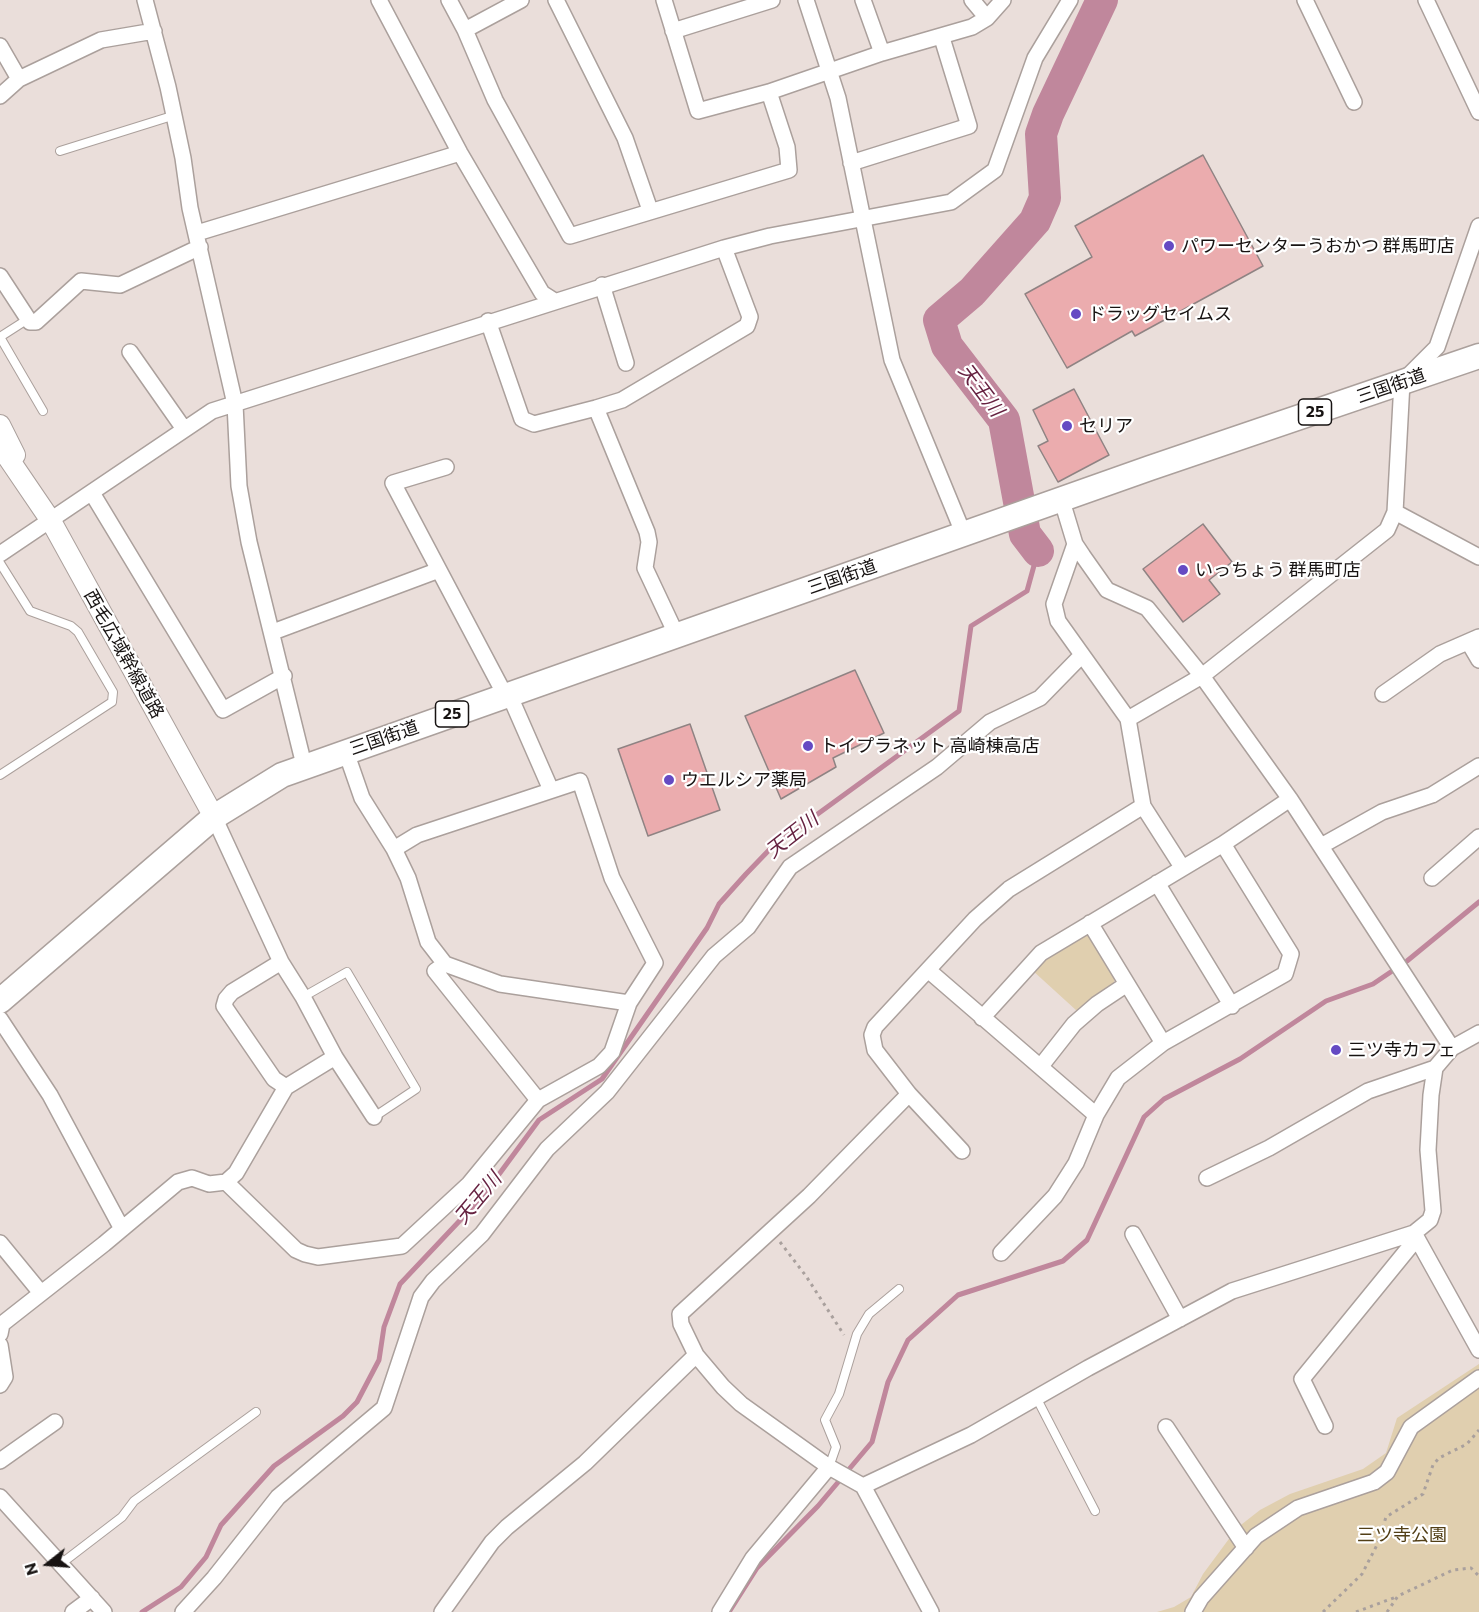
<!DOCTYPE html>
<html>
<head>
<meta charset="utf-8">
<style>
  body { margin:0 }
  #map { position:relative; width:1479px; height:1612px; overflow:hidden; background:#eadeda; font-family:Commissioner,sans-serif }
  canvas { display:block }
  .north { position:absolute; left:18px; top:1534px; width:60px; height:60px; -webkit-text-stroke:4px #fff; paint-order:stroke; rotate:253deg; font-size:16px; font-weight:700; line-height:24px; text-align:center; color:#171312 }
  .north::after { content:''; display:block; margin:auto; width:21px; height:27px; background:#171312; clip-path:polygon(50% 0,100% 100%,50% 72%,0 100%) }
</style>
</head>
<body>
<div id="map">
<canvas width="1479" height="1612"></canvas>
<div class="north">N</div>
</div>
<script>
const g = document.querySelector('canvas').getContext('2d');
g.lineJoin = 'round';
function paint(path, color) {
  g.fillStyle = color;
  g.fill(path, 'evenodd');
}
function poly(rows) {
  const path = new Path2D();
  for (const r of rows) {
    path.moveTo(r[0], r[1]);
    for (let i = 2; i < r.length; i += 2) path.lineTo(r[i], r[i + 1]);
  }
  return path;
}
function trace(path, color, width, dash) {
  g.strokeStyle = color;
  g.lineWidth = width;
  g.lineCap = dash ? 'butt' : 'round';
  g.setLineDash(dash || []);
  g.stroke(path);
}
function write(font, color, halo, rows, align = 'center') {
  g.font = font + ' Commissioner,"Noto Sans JP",sans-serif';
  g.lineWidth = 4.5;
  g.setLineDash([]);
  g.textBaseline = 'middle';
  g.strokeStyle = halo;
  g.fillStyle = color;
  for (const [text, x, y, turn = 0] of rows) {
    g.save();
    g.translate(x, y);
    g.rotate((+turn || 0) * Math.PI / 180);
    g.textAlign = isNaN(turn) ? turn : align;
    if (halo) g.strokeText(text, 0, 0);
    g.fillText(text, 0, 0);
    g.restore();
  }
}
const green = poly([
  [1081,935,1090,936,1115,978,1113,986,1077,1011,1032,970,1040,960],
  [1479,1364,1479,1612,1157,1612,1174,1607,1191,1597,1203,1574,1237,1528,1260,1510,1290,1494,1363,1469,1386,1453,1397,1418]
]);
const stream = poly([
  [142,1612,181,1587,206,1557,221,1525,274,1466,343,1416,357,1402,379,1360,384,1327,400,1284,483,1196,539,1120,602,1079,707,928,719,904,746,874,771,848,959,711,971,626,1027,591,1038,551],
  [729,1612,757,1568,818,1506,872,1442,888,1382,908,1340,958,1295,1063,1261,1087,1240,1144,1117,1164,1099,1240,1059,1326,1001,1373,984,1407,961,1479,902]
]);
const river = poly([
  [1038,551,1025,534,1004,420,947,346,939,320,972,292,1035,221,1045,198,1041,134,1048,114,1102,0]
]);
const building = poly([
  [1203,155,1263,266,1135,336,1132,331,1067,368,1025,294,1092,257,1075,226,1203,155],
  [1074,389,1109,455,1058,482,1038,446,1048,441,1033,410,1074,389],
  [1203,524,1232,562,1209,580,1220,594,1183,622,1143,569,1203,524],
  [855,670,884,733,833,758,836,767,781,799,745,716,855,670],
  [690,724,720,810,648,836,618,749,690,724]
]);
const path = poly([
  [780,1242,806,1276,844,1335],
  [1323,1612,1362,1574,1378,1543,1386,1517,1423,1494,1433,1465,1439,1458,1467,1444,1479,1430],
  [1356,1612,1396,1597],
  [1387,1612,1398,1596,1453,1570,1471,1568,1479,1576]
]);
const service = poly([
  [60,151,172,116],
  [28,319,0,337,43,411],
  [0,563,30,611,71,626,78,632,113,692,112,702,0,775],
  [303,997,347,972,416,1089,374,1117],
  [1036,1397,1095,1511],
  [829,1467,836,1447,825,1420,839,1394,857,1334,869,1314,899,1289],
  [62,1563,122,1517,134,1501,256,1412]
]);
const minor = poly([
  [145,0,168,87,183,158,190,208,235,404,239,486,249,542,304,765],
  [379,0,460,153,542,293,553,300],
  [449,0,465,30,495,100,570,236,789,170,787,147,769,92],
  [556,0,625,138,650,210],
  [664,0,698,111,769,92,882,53,972,27,987,18,1003,0],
  [806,0,838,98,892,360,964,535],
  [863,0,882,53],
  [972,0,987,18],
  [1305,0,1354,102],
  [1426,0,1479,112],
  [465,30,521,0],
  [673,31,772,0],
  [0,46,19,79],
  [0,96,19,79,101,40,154,31],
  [851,163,969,126,942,38],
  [197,233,460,153],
  [0,276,30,322,36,322,81,281,120,285,200,247],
  [602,285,626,363],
  [488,321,522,419,534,424,596,408,622,400,747,326,750,317,724,248],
  [130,352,184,429],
  [596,408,647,532,649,542,645,568,677,636],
  [446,467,393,483,505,695],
  [92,493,223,710,284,676],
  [1062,501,1075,544,1083,556,1107,590,1147,608,1202,676,1290,799,1452,1048],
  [1395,512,1479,557],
  [1075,544,1054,604,1058,621,1128,719,1143,806,1182,867],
  [0,554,212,411,724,248,770,236,951,202,995,170,1035,58,1070,0],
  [273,632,439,570],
  [1469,643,1479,660],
  [509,694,551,790],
  [1383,694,1440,654,1479,637],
  [1128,719,1202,676,1387,530,1395,512,1402,382,1437,347,1479,226],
  [346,752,362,798,394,849,408,878,428,942,445,964,500,984,629,1003],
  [214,817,281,962,303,997,335,1057,374,1117],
  [1321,846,1382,812,1432,795,1479,766],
  [1432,878,1479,837],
  [1157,883,1232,1006],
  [1090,923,1163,1043],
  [281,962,232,992,226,999,224,1006,274,1079,286,1087],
  [445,964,435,971,538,1100],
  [928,970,1096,1115],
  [982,1018,1041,953,1223,844,1290,799],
  [0,1019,50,1095,122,1229],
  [1041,1066,1074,1024,1097,1004,1127,984],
  [909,1094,809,1196,680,1314,681,1324,696,1355,723,1387,741,1404,829,1467,863,1486,971,1435,1088,1368,1232,1291,1414,1233,1430,1220,1433,1211,1428,1150,1431,1095,1435,1068,1452,1048,1479,1033],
  [962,1151,909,1094,875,1050,872,1035,875,1027,975,919,1009,889,1143,806],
  [1207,1178,1269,1148,1368,1091,1435,1068],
  [226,1182,236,1173,286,1087,335,1057],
  [1414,1233,1479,1350],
  [1133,1234,1180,1319],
  [0,1243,41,1293],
  [1001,1253,1055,1196,1076,1163,1096,1115,1118,1078,1163,1043,1285,974,1291,954,1223,844],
  [0,1334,2,1324,104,1244,178,1182,192,1178,209,1184,226,1182,296,1250,305,1254,318,1257,402,1246,469,1184,538,1100,599,1066,612,1052,629,1003,655,963,612,878,580,781,417,835,394,849],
  [0,1345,5,1377,0,1385],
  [1325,1426,1302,1379,1417,1238],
  [1166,1427,1246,1548],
  [0,1461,55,1422],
  [863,1486,931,1612],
  [0,1497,104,1612],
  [73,1612,92,1598],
  [183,1612,214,1578,278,1497,384,1408,421,1297,433,1281,482,1234,547,1149,607,1092,714,956,748,927,790,867,937,767,990,722,1040,698,1081,656],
  [442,1612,492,1542,507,1527,585,1463,696,1355],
  [720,1612,753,1558,829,1467],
  [1193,1612,1201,1598,1256,1536,1298,1508,1374,1482,1387,1472,1411,1427,1479,1378]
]);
const tertiary = poly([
  [0,425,15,455],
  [0,446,51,521,214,817]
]);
const primary = poly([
  [0,1001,214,817,282,775,1150,468,1479,356]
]);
const markers = [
  [1169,246,6,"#654ac3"],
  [1076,314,6,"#654ac3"],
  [1067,426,6,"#654ac3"],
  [1183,570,6,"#654ac3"],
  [808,746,6,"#654ac3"],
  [669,780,6,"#654ac3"],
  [1336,1050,6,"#654ac3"]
];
const shields = [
  [1315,412,33],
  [452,714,33]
];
const shieldNames = [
  ["25",1315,412],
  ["25",452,714]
];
const poiNames = [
  ["パワーセンターうおかつ 群馬町店",1181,246],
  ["ドラッグセイムス",1088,314],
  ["セリア",1079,426],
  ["いっちょう 群馬町店",1195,570],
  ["トイプラネット 高崎棟高店",820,746],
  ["ウエルシア薬局",681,780],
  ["三ツ寺カフェ",1348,1050]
];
const streetNames = [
  ["三国街道",1391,386,-19],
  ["三国街道",842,577,-19],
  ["西毛広域幹線道路",124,654,61],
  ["三国街道",384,738,-19]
];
const parkNames = [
  ["三ツ寺公園",1402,1535]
];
const waterNames = [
  ["天王川",981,390,53],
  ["天王川",792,835,-38],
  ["天王川",478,1198,-50]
];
paint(green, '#e0cfaf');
trace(stream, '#c0879c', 5);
trace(river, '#c0879c', 32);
paint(building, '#ebacae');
trace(building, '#8f8383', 1.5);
trace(service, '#aba09c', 10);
trace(minor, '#aba09c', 18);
trace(tertiary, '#aba09c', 22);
trace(primary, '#aba09c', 27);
trace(path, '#a9a09d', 3, [3, 4.5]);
trace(service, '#fff', 8);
trace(minor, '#fff', 15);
trace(tertiary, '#fff', 20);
trace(primary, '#fff', 24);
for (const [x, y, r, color] of markers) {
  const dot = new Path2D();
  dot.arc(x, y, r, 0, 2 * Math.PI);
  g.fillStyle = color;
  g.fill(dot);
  trace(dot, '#fff', 2);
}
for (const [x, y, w] of shields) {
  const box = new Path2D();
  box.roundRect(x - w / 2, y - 13, w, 26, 4.5);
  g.fillStyle = '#fff';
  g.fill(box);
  trace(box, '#171312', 1.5);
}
write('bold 16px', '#171312', null, shieldNames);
write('18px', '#171312', '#fff', poiNames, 'left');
write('18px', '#171312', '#fff', streetNames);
write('18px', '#523f16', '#fff', parkNames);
write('italic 20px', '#662241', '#fff', waterNames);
</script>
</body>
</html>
